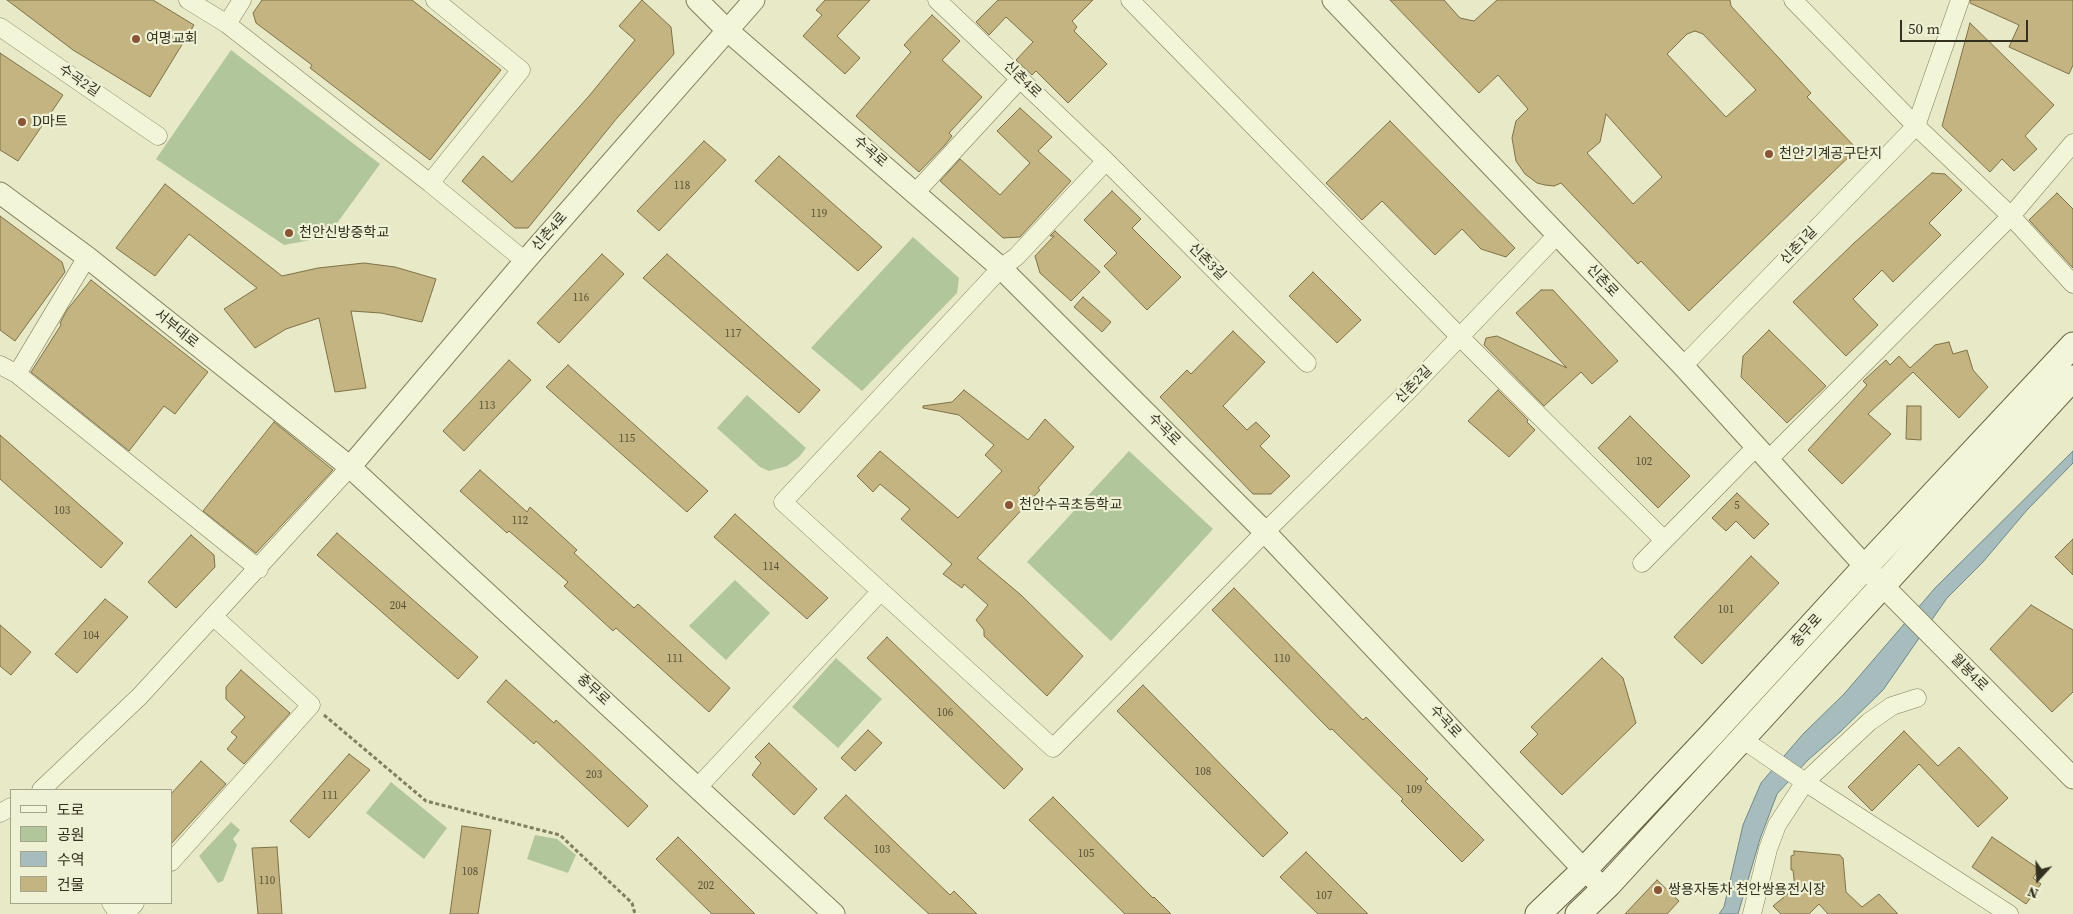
<!DOCTYPE html>
<html>
<head>
<meta charset="utf-8">
<style>
  body { margin:0 }
  #map { position:relative; width:2073px; height:914px; overflow:hidden; background:#e7e9c7; font-family:"Source Serif 4","Noto Sans KR",serif }
  canvas { display:block }
  .legend { position:absolute; left:10px; top:789px; width:162px; height:115px; box-sizing:border-box; background:#eff1d5; border:1px solid #a4a48d; margin:0; padding:6px 9px; list-style:none; font-size:15px; color:#343120 }
  .legend li { display:flex; align-items:center; gap:10px; height:25px }
  .legend b { width:25px; border:1px solid #a4a48d }
  .north { position:absolute; left:2013px; top:854px; width:50px; height:50px; -webkit-text-stroke:4px #eff1d5; paint-order:stroke; rotate:200deg; font-size:14px; font-weight:700; line-height:20px; text-align:center; color:#343120 }
  .north::after { content:''; display:block; margin:auto; width:18px; height:22px; background:#343120; clip-path:polygon(50% 0,100% 100%,50% 72%,0 100%) }
  .scale { position:absolute; left:1900px; top:20px; width:128px; height:22px; box-sizing:border-box; border:2px solid #343120; border-top:0; padding-left:6px; font-size:15px; line-height:18px; white-space:nowrap; color:#343120; -webkit-text-stroke:4px #eff1d5; paint-order:stroke }
</style>
</head>
<body>
<div id="map">
<canvas width="2073" height="914"></canvas>
<ul class="legend">
<li><b style="height:6px;background:#f3f5d9"></b>도로</li>
<li><b style="height:14px;background:#b2c69c"></b>공원</li>
<li><b style="height:14px;background:#a7bcbd"></b>수역</li>
<li><b style="height:14px;background:#c3b481"></b>건물</li>
</ul>
<div class="north">N</div>
<div class="scale">50 m</div>
</div>
<script>
const g = document.querySelector('canvas').getContext('2d');
g.lineJoin = 'round';
function paint(path, color) {
  g.fillStyle = color;
  g.fill(path, 'evenodd');
}
function poly(rows) {
  const path = new Path2D();
  for (const r of rows) {
    path.moveTo(r[0], r[1]);
    for (let i = 2; i < r.length; i += 2) path.lineTo(r[i], r[i + 1]);
  }
  return path;
}
function trace(path, color, width, dash) {
  g.strokeStyle = color;
  g.lineWidth = width;
  g.lineCap = dash ? 'butt' : 'round';
  g.setLineDash(dash || []);
  g.stroke(path);
}
function write(font, color, halo, rows, align = 'center') {
  g.font = font + ' "Source Serif 4","Noto Sans KR",serif';
  g.lineWidth = 4.5;
  g.setLineDash([]);
  g.textBaseline = 'middle';
  g.strokeStyle = halo;
  g.fillStyle = color;
  for (const [text, x, y, turn = 0] of rows) {
    g.save();
    g.translate(x, y);
    g.rotate((+turn || 0) * Math.PI / 180);
    g.textAlign = isNaN(turn) ? turn : align;
    if (halo) g.strokeText(text, 0, 0);
    g.fillText(text, 0, 0);
    g.restore();
  }
}
const green = poly([
  [231,50,380,164,327,237,284,245,156,159],
  [913,237,959,278,957,293,862,391,811,348],
  [747,395,806,448,799,457,787,466,769,471,760,467,717,428],
  [1129,451,1213,529,1111,641,1027,562],
  [735,580,770,613,726,660,689,626],
  [836,658,882,699,838,748,792,707],
  [391,782,447,828,424,859,366,813],
  [231,822,240,830,233,839,237,845,223,881,218,883,199,856],
  [535,835,557,839,576,855,568,873,527,859]
]);
const water = poly([
  [2073,451,2073,463,2027,510,1983,562,1947,598,1883,690,1840,732,1808,760,1777,794,1760,839,1738,914,1719,914,1724,907,1743,825,1761,783,1803,734,1844,694,1935,588,2073,451]
]);
const building = poly([
  [7,0,153,0,194,25,150,97,73,50,7,0],
  [262,0,412,0,501,70,430,160,310,68,312,65,256,23,253,13,262,0],
  [642,0,671,27,674,54,617,118,528,228,515,228,462,181,483,156,512,182,589,96,635,40,619,26,642,0],
  [825,0,870,0,837,36,860,58,845,74,803,36,822,15,816,10,825,0],
  [998,0,1093,0,1072,21,1077,27,1074,31,1107,64,1068,103,1036,71,1032,75,1016,60,1033,42,1006,17,989,35,976,22,998,0],
  [1390,0,1444,0,1460,18,1474,21,1497,0,1730,0,1731,6,1811,93,1807,97,1857,149,1689,311,1641,261,1638,264,1561,183,1554,186,1545,185,1537,183,1525,174,1516,161,1512,138,1516,121,1528,109,1498,75,1479,93,1390,0],
  [1695,31,1703,34,1756,90,1726,117,1667,54,1687,34,1695,31],
  [1606,114,1662,177,1633,204,1587,153,1600,142,1606,114],
  [1970,0,2073,0,2073,65,2069,74,2009,47,2019,25,1970,3,1970,0],
  [932,15,960,41,942,60,982,97,949,133,952,136,945,145,919,172,856,116,911,52,904,45,932,15],
  [1970,23,2054,105,2025,136,2037,149,2014,171,2002,159,1990,172,1942,126,1970,23],
  [0,53,63,95,18,161,0,150,0,53],
  [1020,108,1052,137,1038,151,1071,181,1020,237,1003,238,940,181,960,159,1000,195,1030,163,997,131,1020,108],
  [1390,121,1515,248,1506,257,1481,249,1462,229,1435,255,1382,201,1362,220,1326,183,1390,121],
  [704,141,726,160,659,231,637,211,704,141],
  [779,156,882,247,858,271,755,181,779,156],
  [1932,173,1945,174,1962,190,1929,223,1941,235,1893,282,1882,270,1853,299,1878,325,1846,356,1793,302,1854,243,1932,173],
  [165,184,282,276,318,268,364,263,395,267,436,279,422,322,381,313,351,311,366,388,335,392,319,318,286,329,255,348,224,309,257,288,189,234,155,276,116,248,165,184],
  [1112,191,1141,219,1132,228,1181,277,1147,310,1104,266,1117,253,1084,220,1112,191],
  [2057,193,2073,209,2073,268,2029,220,2057,193],
  [0,216,62,262,65,272,15,341,0,330,0,216],
  [1055,231,1100,272,1071,301,1040,273,1035,256,1054,236,1050,236,1055,231],
  [602,254,624,274,559,343,537,323,602,254],
  [667,254,820,390,799,413,643,278,667,254],
  [1313,272,1361,320,1337,343,1289,296,1313,272],
  [91,280,208,372,175,414,164,406,129,451,31,372,61,325,60,323,67,310,91,280],
  [1541,290,1553,290,1618,361,1592,384,1581,372,1544,406,1484,345,1486,338,1497,336,1567,368,1516,313,1541,290],
  [1083,297,1111,322,1102,332,1074,307,1083,297],
  [1769,330,1826,386,1787,423,1741,377,1743,356,1769,330],
  [1233,331,1265,362,1223,406,1247,430,1256,422,1270,436,1260,446,1290,476,1271,494,1253,494,1160,397,1187,370,1191,374,1233,331],
  [1949,342,1953,354,1967,350,1973,370,1988,387,1959,418,1913,372,1868,414,1891,434,1842,484,1808,450,1867,385,1863,381,1886,360,1890,365,1899,356,1910,368,1935,345,1949,342],
  [509,360,531,380,464,451,443,431,509,360],
  [568,365,708,491,687,512,546,387,568,365],
  [964,390,1028,440,1045,419,1074,447,1038,488,1040,490,977,558,1021,595,1083,656,1047,696,984,636,984,630,976,620,988,605,964,584,962,588,943,574,952,564,901,519,910,509,880,484,873,492,857,476,880,451,958,518,1002,471,985,455,994,445,959,415,923,408,923,406,952,402,964,390],
  [1498,390,1528,420,1527,422,1535,430,1509,457,1468,421,1498,390],
  [1907,406,1921,406,1921,440,1906,439,1907,406],
  [1630,416,1690,476,1658,508,1598,448,1630,416],
  [274,422,333,470,256,553,203,511,274,422],
  [0,435,123,543,101,568,0,479,0,435],
  [480,470,527,512,530,507,577,550,574,553,634,608,638,604,730,688,709,712,616,628,613,631,564,586,568,582,509,531,507,533,460,491,480,470],
  [1737,493,1769,524,1754,539,1736,521,1726,531,1712,518,1737,493],
  [735,514,828,598,807,619,714,537,735,514],
  [337,533,478,657,458,679,317,555,337,533],
  [191,535,214,555,215,567,176,608,148,582,191,535],
  [2073,539,2073,575,2055,557,2073,539],
  [1751,556,1779,583,1702,664,1674,637,1751,556],
  [1234,588,1363,720,1366,717,1428,779,1425,781,1484,840,1462,862,1401,801,1403,799,1332,729,1330,730,1212,610,1234,588],
  [105,599,128,617,77,673,55,654,105,599],
  [2031,605,2073,630,2073,692,2052,712,1990,649,2031,605],
  [0,625,31,652,11,675,0,666,0,625],
  [887,637,1023,769,1004,789,867,658,887,637],
  [1602,658,1623,678,1636,723,1562,795,1520,752,1538,734,1531,727,1602,658],
  [241,670,290,713,244,764,227,749,237,737,231,732,245,717,226,699,226,687,241,670],
  [506,680,554,723,556,720,648,806,628,827,536,741,534,744,487,702,506,680],
  [1143,685,1288,833,1263,857,1117,711,1143,685],
  [868,730,882,743,855,771,841,758,868,730],
  [1904,731,1938,766,1959,747,2008,798,1978,827,1919,764,1872,811,1848,787,1904,731],
  [769,743,817,789,794,815,752,775,761,763,755,757,769,743],
  [349,754,370,770,309,838,290,821,349,754],
  [201,761,226,784,171,844,171,794,201,761],
  [846,795,950,895,954,891,977,914,929,914,824,818,846,795],
  [1053,797,1153,898,1154,897,1171,914,1125,914,1029,820,1053,797],
  [462,826,491,830,478,914,450,914,462,826],
  [678,837,755,914,712,914,656,859,678,837],
  [1992,837,2039,869,2033,878,2041,884,2026,904,1972,867,1992,837],
  [277,847,282,914,258,914,252,848,277,847],
  [1794,851,1840,855,1841,857,1843,858,1846,892,1862,907,1879,894,1898,914,1828,914,1819,904,1809,914,1781,914,1773,906,1795,888,1793,870,1791,870,1791,856,1794,855,1794,851],
  [1306,852,1368,914,1318,914,1280,877,1306,852],
  [1657,880,1679,901,1667,914,1625,914,1657,880]
]);
const path = poly([
  [324,715,426,801,560,835,632,903,635,914]
]);
const minor = poly([
  [188,0,227,24,430,183,525,261],
  [937,0,1106,161,1307,363],
  [1130,0,1460,337,1664,540],
  [1793,0,1916,126,1960,0],
  [227,24,242,0],
  [0,27,158,136],
  [1106,161,1016,257,1001,268,783,502,1053,748,1265,532,1408,391,1558,234],
  [430,183,521,70,435,0],
  [916,192,1020,79],
  [0,365,17,374,259,569],
  [1683,366,1916,126,2011,216,2073,284],
  [17,374,87,257],
  [1769,459,2011,216,2073,143],
  [1642,563,1757,446],
  [1742,739,1805,782,2009,914],
  [698,787,881,591],
  [41,790,140,696,350,467],
  [0,813,11,807],
  [171,862,311,705,214,617],
  [111,903,119,914],
  [125,914,135,903],
  [1752,914,1768,849,1777,825,1805,782,1869,722,1892,706,1917,698]
]);
const tertiary = poly([
  [697,0,727,30,1001,268,1265,532,1584,870,1604,888],
  [1333,0,1683,366,1883,586,2073,778],
  [0,193,87,257,350,467,834,914],
  [350,467,525,261,754,0]
]);
const secondary = poly([
  [1538,914,1584,870,1712,734,1866,566,2073,345],
  [1578,914,1609,884,2073,378]
]);
const markers = [
  [136,39,5,"#8a5435"],
  [22,122,5,"#8a5435"],
  [1769,154,5,"#8a5435"],
  [289,233,5,"#8a5435"],
  [1009,505,5,"#8a5435"],
  [1658,890,5,"#8a5435"]
];
const numberNames = [
  ["118",682,186],
  ["119",819,214],
  ["116",581,298],
  ["117",733,334],
  ["113",487,406],
  ["115",627,439],
  ["102",1644,462],
  ["5",1737,506],
  ["103",62,511],
  ["112",520,521],
  ["114",771,567],
  ["204",398,606],
  ["101",1726,610],
  ["104",91,636],
  ["111",675,659],
  ["110",1282,659],
  ["106",945,713],
  ["108",1203,772],
  ["203",594,775],
  ["109",1414,790],
  ["111",330,796],
  ["103",882,850],
  ["105",1086,854],
  ["108",470,872],
  ["110",267,881],
  ["202",706,886],
  ["107",1324,896]
];
const poiNames = [
  ["여명교회",146,39],
  ["D마트",32,122],
  ["천안기계공구단지",1779,154],
  ["천안신방중학교",299,233],
  ["천안수곡초등학교",1019,505],
  ["쌍용자동차 천안쌍용전시장",1668,890]
];
const streetNames = [
  ["신촌4로",1022,80,44],
  ["수곡2길",79,81,34],
  ["수곡로",870,152,41],
  ["신촌4로",550,232,-49],
  ["신촌1길",1799,246,-46],
  ["신촌3길",1207,262,45],
  ["신촌로",1602,281,47],
  ["서부대로",176,329,39],
  ["신촌2길",1414,385,-46],
  ["수곡로",1164,430,45],
  ["충무로",1807,631,-48],
  ["월봉4로",1969,673,45],
  ["충무로",593,690,43],
  ["수곡로",1445,722,47]
];
paint(green, '#b2c69c');
paint(water, '#a7bcbd');
trace(water, '#6f878a', 1);
paint(building, '#c3b481');
trace(building, '#7f7147', 1);
trace(minor, '#827f5e', 19);
trace(tertiary, '#827f5e', 23);
trace(secondary, '#646041', 27);
trace(path, '#827f5e', 3, [4, 2.5]);
trace(minor, '#f3f5d9', 18);
trace(tertiary, '#f3f5d9', 21);
trace(secondary, '#f3f5d9', 25);
for (const [x, y, r, color] of markers) {
  const dot = new Path2D();
  dot.arc(x, y, r, 0, 2 * Math.PI);
  g.fillStyle = color;
  g.fill(dot);
  trace(dot, '#eff1d5', 2);
}
write('11px', '#585238', null, numberNames);
write('14px', '#343120', '#eff1d5', poiNames, 'left');
write('14px', '#343120', '#eff1d5', streetNames);
</script>
</body>
</html>
